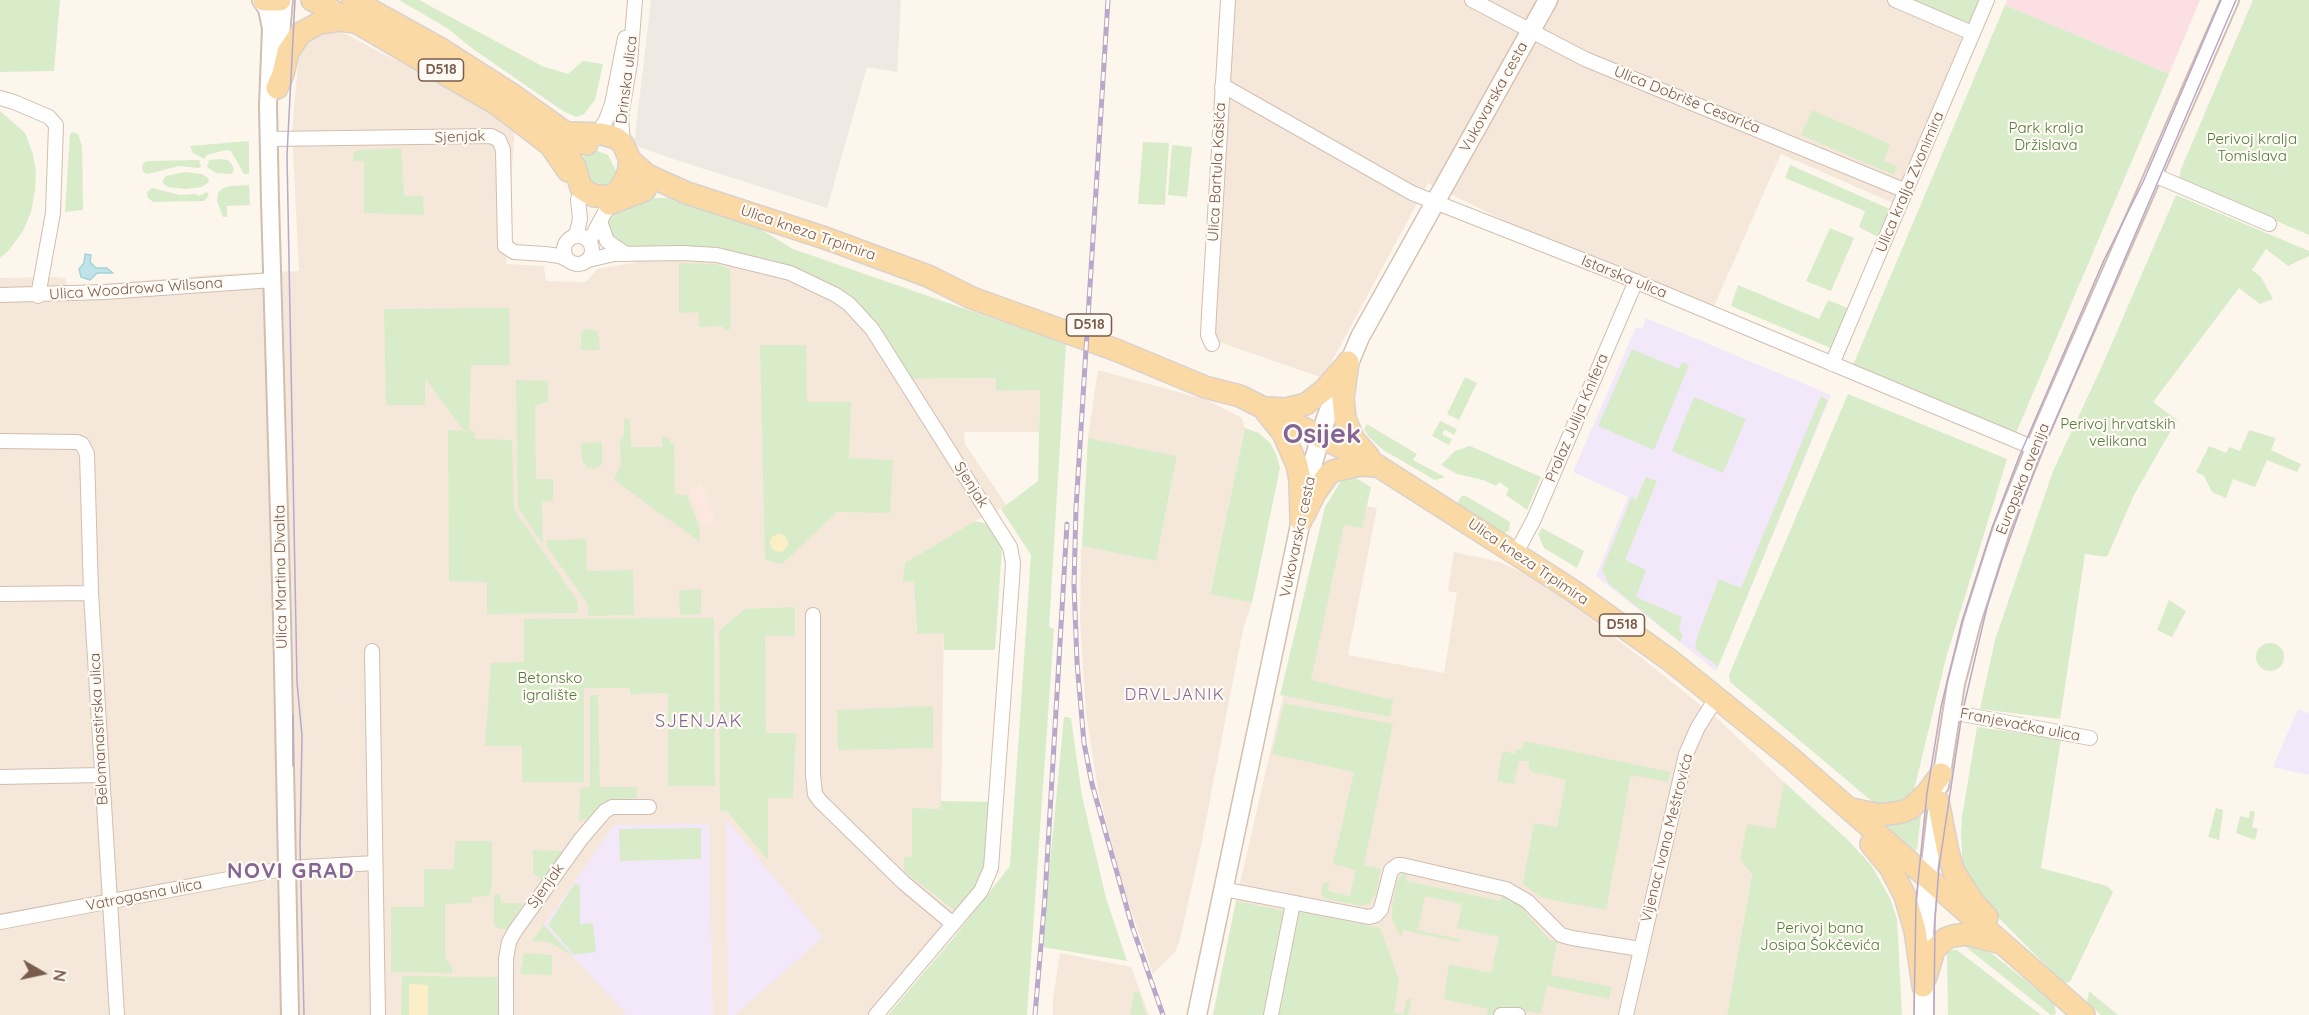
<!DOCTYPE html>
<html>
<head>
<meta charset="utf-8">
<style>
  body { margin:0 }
  #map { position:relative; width:2309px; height:1015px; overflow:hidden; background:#fdf6ec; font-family:Quicksand,sans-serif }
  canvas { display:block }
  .north { position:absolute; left:12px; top:943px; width:60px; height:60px; -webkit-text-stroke:4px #fffaf3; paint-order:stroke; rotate:99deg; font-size:16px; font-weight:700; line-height:24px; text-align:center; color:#7a5c4d }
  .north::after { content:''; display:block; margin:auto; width:21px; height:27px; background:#7a5c4d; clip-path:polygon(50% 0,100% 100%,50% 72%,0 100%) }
</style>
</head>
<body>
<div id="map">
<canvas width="2309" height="1015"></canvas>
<div class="north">N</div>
</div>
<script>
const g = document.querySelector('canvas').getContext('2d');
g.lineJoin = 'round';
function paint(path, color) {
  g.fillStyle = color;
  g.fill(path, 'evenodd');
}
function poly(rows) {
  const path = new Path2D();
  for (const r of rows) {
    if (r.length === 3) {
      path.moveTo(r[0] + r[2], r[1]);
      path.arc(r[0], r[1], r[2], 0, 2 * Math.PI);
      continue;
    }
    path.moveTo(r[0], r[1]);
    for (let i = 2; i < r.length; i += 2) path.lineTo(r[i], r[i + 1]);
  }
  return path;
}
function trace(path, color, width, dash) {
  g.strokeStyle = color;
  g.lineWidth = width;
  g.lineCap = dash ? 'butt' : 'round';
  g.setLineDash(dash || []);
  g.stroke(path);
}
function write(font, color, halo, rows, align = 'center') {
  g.font = font + ' Quicksand,sans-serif';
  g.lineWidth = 4.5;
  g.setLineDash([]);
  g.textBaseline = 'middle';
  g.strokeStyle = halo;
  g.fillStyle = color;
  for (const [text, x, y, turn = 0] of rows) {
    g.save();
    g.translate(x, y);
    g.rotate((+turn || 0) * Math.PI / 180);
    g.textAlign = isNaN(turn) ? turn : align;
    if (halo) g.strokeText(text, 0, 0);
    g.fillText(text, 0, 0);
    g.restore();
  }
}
const residential = poly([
  [1231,0,1982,0,1967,26,1893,203,1781,154,1714,306,1530,233,1428,183,1323,378,1213,340],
  [337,29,381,53,424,73,515,124,506,264,544,266,546,281,586,282,597,269,667,257,716,258,806,284,847,308,907,379,996,378,997,391,1040,390,1039,432,964,432,965,444,1007,506,975,521,905,563,902,580,914,581,917,633,944,633,941,809,913,809,912,857,957,912,867,1015,0,1015,0,278,55,277,65,278,67,285,77,286,222,274,299,271,292,132,300,41,316,31],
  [1098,370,1207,400,1242,418,1245,428,1210,593,1252,603,1243,629,1201,846,1180,939,1175,952,1153,974,1124,890,1098,790,1086,713,1080,621,1081,551,1082,546,1156,560,1177,457,1088,438],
  [1331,499,1377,508,1348,655,1444,673,1457,593,1448,591,1454,552,1500,562,1542,582,1639,656,1717,718,1784,782,1775,829,1747,825,1752,873,1727,1015,1213,1015,1236,901,1290,666],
  [1060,953,1131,967,1149,1015,1053,1015,1053,998]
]);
const commercial = poly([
  [701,483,716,521,705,527,688,490]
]);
const industrial = poly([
  [651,0,901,0,897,72,867,67,827,208,673,159,634,145]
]);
const education = poly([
  [1646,318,1831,395,1716,671,1596,576,1628,497,1573,472,1636,327,1642,329],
  [2298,709,2309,713,2309,775,2273,767],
  [726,819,823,937,735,1015,728,1015],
  [709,824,713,1015,627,1015,544,925,614,825]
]);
const medical = poly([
  [2007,0,2200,0,2169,74,2005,5]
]);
const green = poly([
  [0,0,60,0,54,71,0,72],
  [399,0,419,0,542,66,568,74,583,61,603,64,595,100,584,114,576,117,563,111,473,49,447,28],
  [1905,0,1982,0,1972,23,1967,26],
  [2253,0,2309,0,2309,235,2179,179,2181,169],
  [2005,5,2169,74,2016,433,1853,365],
  [1812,110,1890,144,1884,161,1897,166,1894,175,1801,135],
  [0,111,25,133,33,154,36,172,35,190,31,212,23,231,9,250,0,258],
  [72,132,78,134,82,146,83,210,65,212,70,134],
  [249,141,249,174,244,174,231,151,226,150,207,155,204,159,193,153,190,146],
  [1143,142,1169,143,1165,205,1138,204],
  [1172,145,1192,147,1187,197,1168,195],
  [401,148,404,196,423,196,424,215,364,213,364,161,353,161,353,154,358,150],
  [595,150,608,155,615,169,620,174,607,187,599,189,587,181,581,159],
  [221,159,228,160,232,165,234,169,232,174,216,173,207,167,209,160],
  [199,160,201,166,199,168,179,166,148,174,144,173,142,169,143,163,148,161],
  [1790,165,1892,210,1880,238,1859,227,1865,211,1785,178],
  [185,172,202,174,208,178,209,182,202,187,185,189,168,187,162,182,166,176],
  [249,185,250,205,227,206,227,217,223,217,217,201,218,193,223,188,231,186],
  [152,188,180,195,195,194,199,196,207,192,209,195,204,201,153,202,148,198,147,192],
  [2176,195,2309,251,2309,256,2288,266,2266,249,2252,270,2261,277,2273,299,2260,304,2239,288,2153,402,2177,420,2134,495,2107,557,2085,554,2060,719,1980,709,1995,640,2053,471,2102,366],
  [638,198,669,198,704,209,762,230,793,249,1066,344,1049,627,1054,629,1027,1015,888,1015,955,936,1010,866,1031,555,1001,509,1038,481,1040,390,996,391,996,378,907,379,854,302,797,272,630,250,619,246,605,227,609,214],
  [1830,228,1854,238,1831,291,1806,281],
  [679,263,716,264,730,269,731,327,727,331,721,326,699,327,698,312,679,313],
  [1738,285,1819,319,1828,300,1850,309,1833,349,1731,306],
  [509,308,510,365,471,365,469,430,463,430,425,378,425,405,386,405,384,309],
  [585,329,598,331,600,350,581,350,581,334],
  [760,345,806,345,807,402,851,402,849,458,893,460,890,513,837,512,782,564,765,560],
  [1632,349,1679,369,1682,362,1689,365,1654,450,1598,426],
  [1465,377,1477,383,1459,420,1447,414],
  [516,380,548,381,548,402,535,405,536,479,553,479,553,501,542,502,543,544,518,508],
  [1848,394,2007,459,1946,658,1915,786,1910,796,1894,808,1874,803,1730,682,1729,675],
  [1821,396,1828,400,1718,667,1695,649,1697,637,1719,579,1741,588],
  [1694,397,1746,419,1723,473,1672,451],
  [624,419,630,419,631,447,662,447,662,437,668,437,671,443,674,443,675,494,687,495,699,527,700,542,614,480,621,464,620,441,624,434],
  [1440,421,1457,429,1454,435,1446,430,1443,431,1443,435,1452,439,1449,445,1432,436],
  [1367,424,1417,454,1413,460,1445,477,1435,480,1383,450,1368,436,1364,429],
  [1245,428,1259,433,1270,443,1276,454,1280,468,1252,603,1210,594],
  [448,430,475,431,475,439,512,440,514,510,577,600,578,613,487,614,487,582,449,581],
  [2249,430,2276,438,2271,450,2301,464,2297,472,2267,460,2255,487,2233,479,2226,498,2212,492,2204,476,2196,472,2209,446,2226,453,2229,447,2240,451],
  [1088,438,1177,456,1156,561,1082,546],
  [602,442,602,464,594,469,587,467,582,460,581,443],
  [1470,446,1541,477,1527,510,1506,495,1509,489,1499,482,1496,486,1483,480,1457,474,1441,465,1455,451],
  [1344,476,1354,477,1371,487,1362,528,1344,525,1311,680,1393,700,1390,717,1280,695,1325,507],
  [1646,477,1657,481,1625,560,1646,570,1636,597,1682,617,1679,629,1683,635,1680,642,1609,584,1602,570,1632,496,1636,500],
  [1462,496,1466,496,1510,522,1509,531,1503,533,1459,506,1458,501],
  [975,521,992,525,1002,548,995,650,944,650,944,633,917,634,914,582,902,581,905,563],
  [1542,528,1584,551,1577,568,1544,548,1538,534],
  [586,539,587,571,633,570,634,615,588,616,588,604,547,547,547,540],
  [701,589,701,614,680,615,679,590],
  [2169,600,2186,611,2172,637,2157,630],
  [795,607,795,636,765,636,766,733,796,733,793,798,768,798,768,860,727,811,720,811,719,631,745,609],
  [714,618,715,786,668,786,668,693,630,694,630,688,584,688,584,782,522,782,522,746,485,746,491,663,524,662,524,619],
  [2270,657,14],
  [590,695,598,695,600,787,637,787,637,798,603,802,590,817,579,822,580,788,590,787],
  [1284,703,1393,724,1364,865,1381,869,1376,893,1369,904,1361,906,1326,899,1321,894,1322,885,1325,882,1329,883,1328,891,1350,896,1356,870,1333,864,1354,772,1272,754],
  [933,706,933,748,838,750,837,710],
  [1064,717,1071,718,1082,796,1106,898,1127,961,1042,947],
  [1977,727,2061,739,2041,868,2107,886,2113,892,2071,980,2067,983,2062,982,1999,918,1963,869,1961,834,1962,817],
  [1524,741,1670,772,1668,782,1631,775,1606,910,1542,898,1523,884,1534,823,1557,827,1566,780,1533,772,1529,769,1529,762,1519,760,1514,784,1497,781,1503,751,1515,754,1516,749,1522,750],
  [1784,782,1849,841,1871,865,1890,898,1897,919,1902,1015,1727,1015,1752,874,1740,859,1747,824,1775,829],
  [941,801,992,802,983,882,957,912,904,871,904,857,912,856,912,808,940,809],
  [1922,805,1917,849,1913,853,1877,821],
  [2216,808,2223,810,2219,840,2208,837],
  [2250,811,2255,812,2252,827,2258,829,2255,840,2236,833,2240,816,2249,818],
  [701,828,701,859,620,861,619,829],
  [455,841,492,841,492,881,490,896,472,897,472,903,445,904,445,957,452,967,452,973,391,972,391,907,424,907,424,869,454,869],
  [533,850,564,851,544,881,533,873],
  [1407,872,1406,881,1500,901,1502,894,1526,906,1525,912,1551,941,1557,942,1551,975,1612,987,1609,999,1547,986,1541,1013,1501,1008,1490,1015,1487,1015,1488,1009,1444,999,1449,964,1491,973,1499,937,1457,928,1462,904,1425,896,1418,930,1459,939,1459,942,1403,930,1401,938,1392,919,1392,909,1397,881,1402,874],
  [575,883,580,886,580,924,593,923,596,952,574,955,548,925],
  [500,894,501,903,524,903,507,929,499,929,494,925,494,895],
  [1236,901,1284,911,1264,1015,1213,1015],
  [1297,911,1380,928,1399,980,1394,1012,1403,1014,1407,999,1412,999,1408,1015,1274,1015],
  [544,925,573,956,549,942,532,941],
  [1961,943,1981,945,2054,1003,2056,1014,2051,1015],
  [1952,950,1957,950,2041,1015,1948,1015,1947,953],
  [524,953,552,955,552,975,520,974],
  [402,976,497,977,498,1015,401,1015],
  [2089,991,2118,1015,2101,1015,2087,1002],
  [1134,992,1139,993,1146,1015,1130,1015]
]);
const sand = poly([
  [779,543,9],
  [409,984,428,985,428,1015,409,1015]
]);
const water = poly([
  [85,254,91,255,90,262,96,268,107,268,113,273,97,273,90,280,81,277,79,269,84,263,85,254]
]);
const minor = poly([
  [1472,0,1585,59,1906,191],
  [1895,0,1972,33],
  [1222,87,1229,89,1412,193,1618,274,2034,448],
  [0,98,14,102,49,117,56,125,53,213,38,296],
  [270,139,491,136,499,140,503,150,505,246,514,252,545,254,560,256,568,260],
  [594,139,606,120,612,104,625,38],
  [623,144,621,117,630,63,635,0],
  [2154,175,2269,224],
  [600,221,607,241,626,254],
  [578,250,14],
  [573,237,577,232,580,219,578,199],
  [589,242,612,199],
  [588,260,614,254,683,253,717,255,790,273,836,295,849,304,872,329,1010,547,1013,563,1012,580,991,868,981,891,876,1015],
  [0,295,105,292,273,280],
  [1212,344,1208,335,1209,314,1228,0],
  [1832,364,1987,0],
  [0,441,77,442,82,444,87,454,91,593,117,1015],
  [1516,553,1534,519,1636,281],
  [0,594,91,593],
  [813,615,813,775,815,794,820,801,904,883,953,924],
  [372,651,378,1015],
  [1951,712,2090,738],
  [0,777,101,775],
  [1223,889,1369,917,1376,915,1381,909,1391,870,1398,865,1402,865,1506,889,1527,901,1561,935,1572,938,1640,949],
  [0,922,287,868,375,863],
  [506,1015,506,959,509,942,515,931,581,839,605,811,612,807,649,807],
  [1271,1015,1293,903],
  [1501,1015,1518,1015],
  [1626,1015,1686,754,1698,727,1717,697]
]);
const tertiary = poly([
  [261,0,267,9,271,28,268,106,270,201,282,618,290,1015],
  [280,46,284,0],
  [1940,786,1956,684,1972,622,2002,528,2042,429,2230,0],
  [1928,880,1936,812]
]);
const secondary = poly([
  [1197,1015,1313,463,1326,418,1360,337,1548,0],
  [1924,1015,1924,932,1928,880]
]);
const primary = poly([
  [264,0,280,0],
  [312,0,359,24,498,105,550,145,568,171],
  [353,0,441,49,510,93,562,130,569,138,587,144],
  [277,88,283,74,288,52,301,33,319,23,340,20,353,22],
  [569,156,575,167,581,188,594,196,612,196,620,189,628,174,630,160,623,144,616,138,602,134,572,133],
  [630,160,647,175,687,193,825,238,928,276,972,298,1116,350,1205,387,1240,396,1378,466,1572,590,1671,661,1791,758,2084,1015],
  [609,204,645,190],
  [1348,362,1343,398,1345,419,1354,440,1369,457],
  [1268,408,1286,409,1306,404,1324,390,1348,363],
  [1266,412,1283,433,1297,465,1300,480,1301,521],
  [1303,517,1315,493,1327,476,1333,471,1360,465,1375,466],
  [1938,801,1948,852,1954,872,1974,903,1987,917],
  [1851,809,1880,815,1902,812,1911,808,1927,793,1941,774],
  [1871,844,1890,867,1905,896,1915,930,1923,986],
  [1926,977,1934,950,1945,939,1953,936,1967,934,1997,942]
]);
const tram = poly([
  [295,0,287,155,297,682,302,736,300,844,304,1015],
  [293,715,293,766],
  [1914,1015,1916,901,1927,793,1941,707,1962,621,1992,528,2019,457,2104,260,2143,182,2221,0],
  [1934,1015,1935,920,1939,867,1962,714,1987,607,2002,560,2037,463,2236,0]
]);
const rail = poly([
  [1108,0,1076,508,1074,585,1077,662,1084,743,1092,784,1132,926,1163,1015],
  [1035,1015,1045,897,1067,524]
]);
const shields = [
  [441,70,45],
  [1089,325,45],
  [1622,625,45]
];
const shieldNames = [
  ["D518",441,70],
  ["D518",1089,325],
  ["D518",1622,625]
];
const streetNames = [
  ["Drinska ulica",627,80,-83],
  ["Vukovarska cesta",1494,97,-61],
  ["Ulica Dobriše Cesarića",1687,100,22],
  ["Sjenjak",460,137,-2],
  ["Ulica Bartula Kašića",1217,172,-87],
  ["Ulica kralja Zvonimira",1910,182,-67],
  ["Ulica kneza Trpimira",808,233,19],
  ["Istarska ulica",1624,277,22],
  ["Ulica Woodrowa Wilsona",136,289,-4],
  ["Prolaz Julija Knifera",1577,418,-67],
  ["Europska avenija",2023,479,-68],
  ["Sjenjak",971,485,58],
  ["Vukovarska cesta",1298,537,-78],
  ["Ulica kneza Trpimira",1528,562,34],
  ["Ulica Martina Divalta",281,577,-91],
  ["Franjevačka ulica",2020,725,11],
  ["Belomanastirska ulica",99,729,-93],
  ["Vijenac Ivana Meštrovića",1667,838,-76],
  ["Sjenjak",546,886,-54],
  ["Vatrogasna ulica",144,895,-11]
];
const parkNames = [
  ["Park kralja",2046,128],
  ["Držislava",2046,145],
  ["Perivoj kralja",2252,139],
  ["Tomislava",2252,156],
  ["Perivoj hrvatskih",2118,424],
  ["velikana",2118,441],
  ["Betonsko",550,678],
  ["igralište",550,695],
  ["Perivoj bana",1820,928],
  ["Josipa Šokčevića",1820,945]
];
const neighbourhoodNames = [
  ["DRVLJANIK",1175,695]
];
const quarterNames = [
  ["SJENJAK",699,722]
];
const districtNames = [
  ["NOVI GRAD",291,872]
];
const townNames = [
  ["Osijek",1322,435]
];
paint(residential, '#f5e8da');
paint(commercial, '#fde8e0');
paint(industrial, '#efe9e4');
paint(education, '#f3e8fa');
paint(medical, '#fbdfe3');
paint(green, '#d8ecc9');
paint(sand, '#fcefc7');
paint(water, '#bfe3e8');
trace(water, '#a5d3da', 1.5);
trace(minor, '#d1beb0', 16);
trace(tertiary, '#d1beb0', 20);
trace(secondary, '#d6c0b0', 21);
trace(primary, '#dad1cd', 24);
trace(minor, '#fff', 14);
trace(tertiary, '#fff', 16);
trace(secondary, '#fff', 18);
trace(primary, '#fbd9a5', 21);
trace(tram, '#b9a8c9', 1.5);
trace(rail, '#b9a8c9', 5);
trace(rail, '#fffaf3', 3, [9]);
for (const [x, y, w] of shields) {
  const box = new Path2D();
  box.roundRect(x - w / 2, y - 11, w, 22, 4.5);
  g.fillStyle = '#fffaf3';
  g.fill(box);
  trace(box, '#7a5c4d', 1.5);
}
write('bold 14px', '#7a5c4d', null, shieldNames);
write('15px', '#7a5c4d', '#fffaf3', streetNames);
write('15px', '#537a41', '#fffaf3', parkNames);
g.letterSpacing = '1.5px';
write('16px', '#846695', '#fffaf3', neighbourhoodNames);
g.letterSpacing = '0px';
g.letterSpacing = '1.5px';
write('18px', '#846695', '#fffaf3', quarterNames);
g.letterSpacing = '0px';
g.letterSpacing = '1.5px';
write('bold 21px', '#846695', '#fffaf3', districtNames);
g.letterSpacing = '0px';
write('bold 27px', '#846695', '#fffaf3', townNames);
</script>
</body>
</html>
